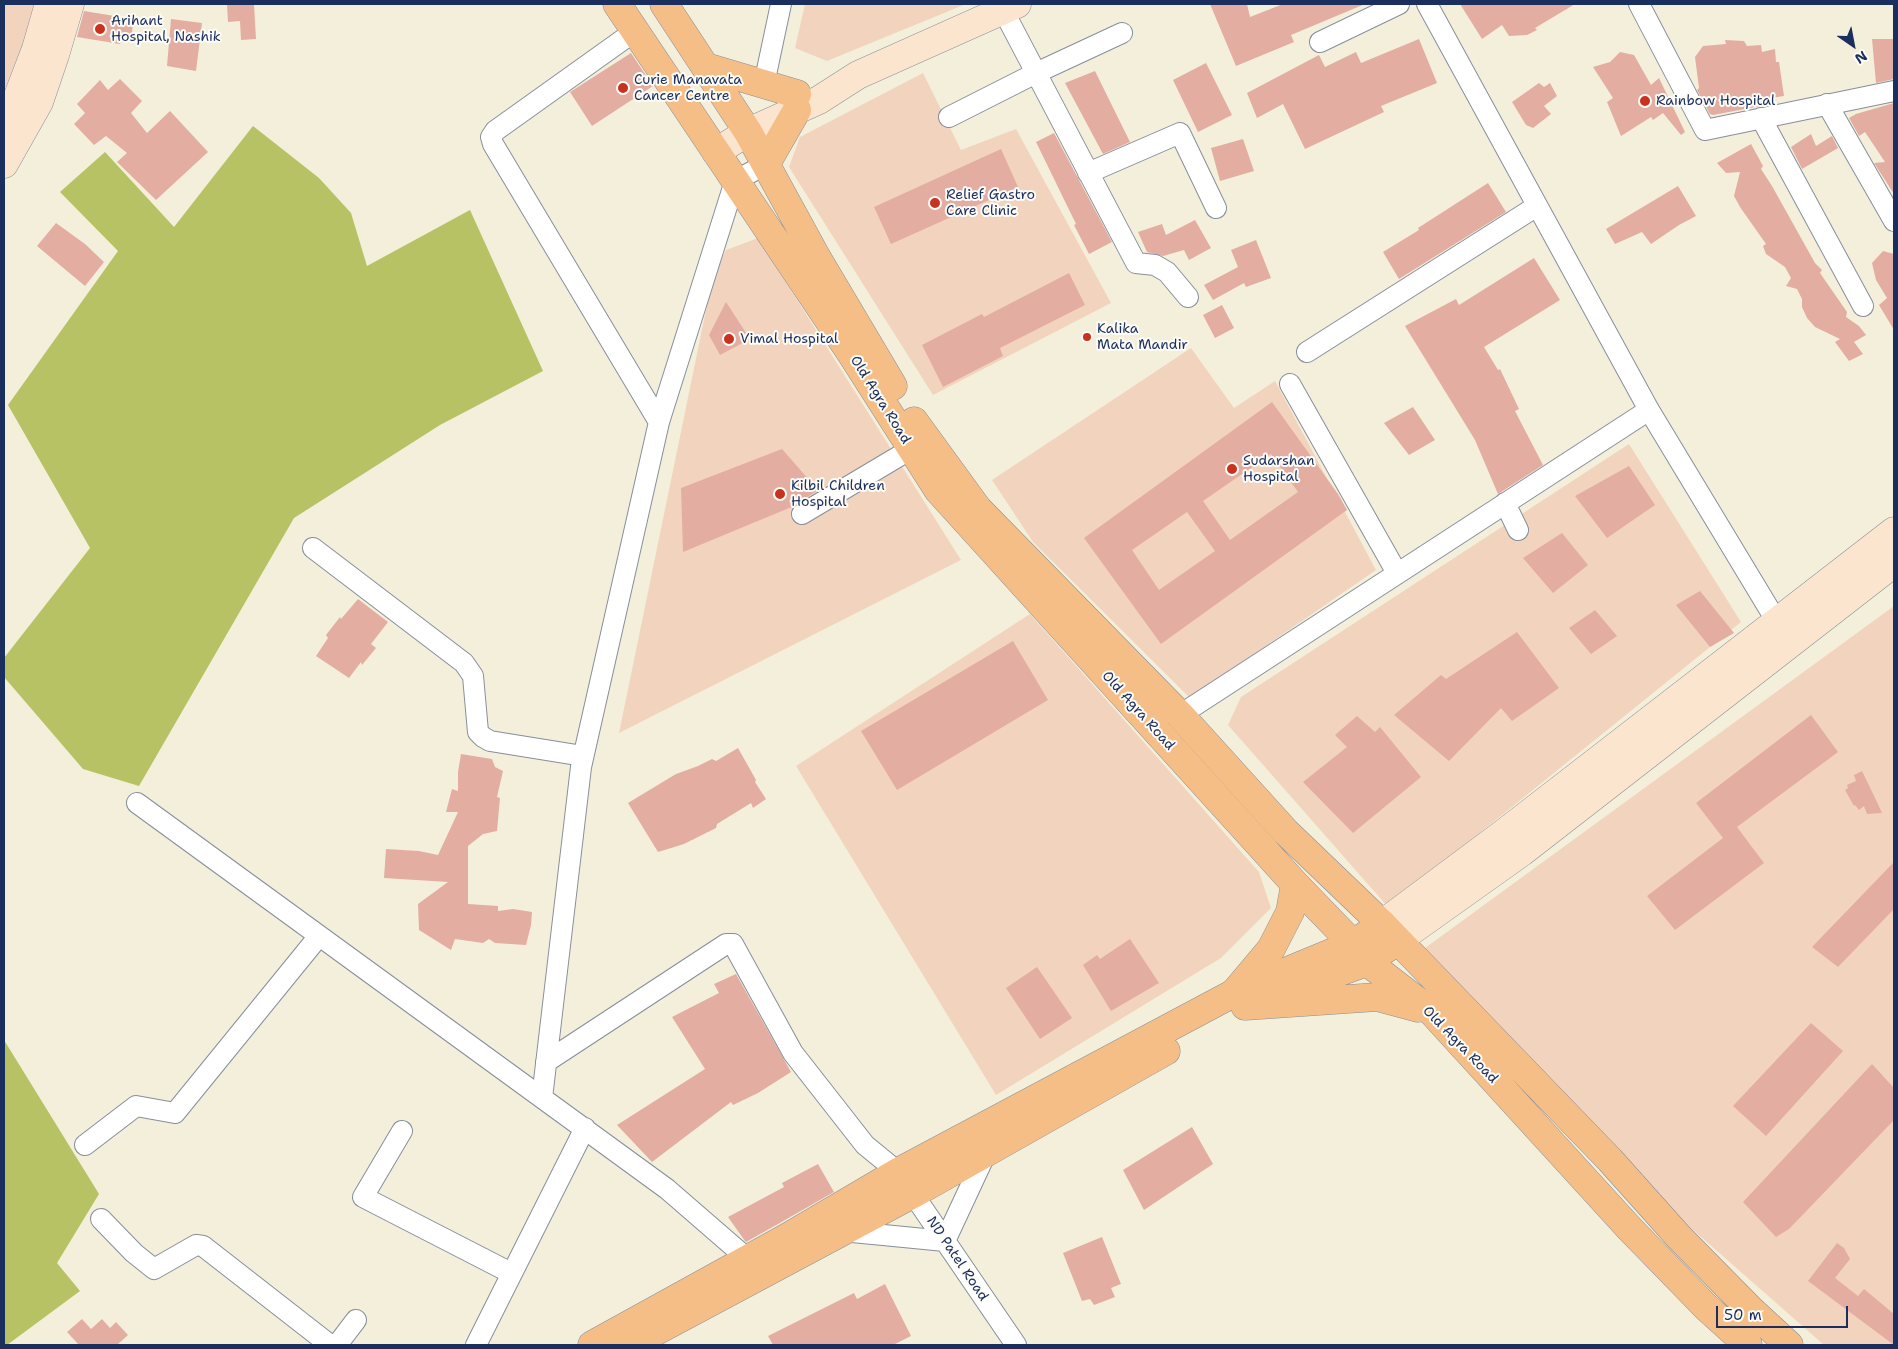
<!DOCTYPE html>
<html>
<head>
<meta charset="utf-8">
<style>
  body { margin:0 }
  #map { position:relative; width:1898px; height:1349px; overflow:hidden; background:#f3efda; font-family:"Shantell Sans",sans-serif }
  canvas { display:block }
  .frame { position:absolute; inset:0; border:5px solid #1b2f5e; pointer-events:none }
  .north { position:absolute; left:1828px; top:20px; width:50px; height:50px; -webkit-text-stroke:4px #fdfcf7; paint-order:stroke; rotate:147deg; font-size:14px; font-weight:700; line-height:20px; text-align:center; color:#1b2f5e }
  .north::after { content:''; display:block; margin:auto; width:18px; height:22px; background:#1b2f5e; clip-path:polygon(50% 0,100% 100%,50% 72%,0 100%) }
  .scale { position:absolute; left:1716px; top:1306px; width:132px; height:22px; box-sizing:border-box; border:2px solid #1b2f5e; border-top:0; padding-left:6px; font-size:15px; line-height:18px; white-space:nowrap; color:#1b2f5e; -webkit-text-stroke:4px #fdfcf7; paint-order:stroke }
</style>
</head>
<body>
<div id="map">
<canvas width="1898" height="1349"></canvas>
<div class="frame"></div>
<div class="north">N</div>
<div class="scale">50 m</div>
</div>
<script>
const g = document.querySelector('canvas').getContext('2d');
g.lineJoin = 'round';
function paint(path, color) {
  g.fillStyle = color;
  g.fill(path, 'evenodd');
}
function poly(rows) {
  const path = new Path2D();
  for (const r of rows) {
    path.moveTo(r[0], r[1]);
    for (let i = 2; i < r.length; i += 2) path.lineTo(r[i], r[i + 1]);
  }
  return path;
}
function trace(path, color, width, dash) {
  g.strokeStyle = color;
  g.lineWidth = width;
  g.lineCap = dash ? 'butt' : 'round';
  g.setLineDash(dash || []);
  g.stroke(path);
}
function write(font, color, halo, rows, align = 'center') {
  g.font = font + ' "Shantell Sans",sans-serif';
  g.lineWidth = 4;
  g.setLineDash([]);
  g.textBaseline = 'middle';
  g.strokeStyle = halo;
  g.fillStyle = color;
  for (const [text, x, y, turn = 0] of rows) {
    g.save();
    g.translate(x, y);
    g.rotate((+turn || 0) * Math.PI / 180);
    g.textAlign = isNaN(turn) ? turn : align;
    if (halo) g.strokeText(text, 0, 0);
    g.fillText(text, 0, 0);
    g.restore();
  }
}
const built = poly([
  [4,4,35,4,31,24,4,91],
  [805,4,966,4,827,61,795,48],
  [923,73,961,150,1016,129,1111,303,933,395,789,167,800,137],
  [758,238,961,560,619,733,713,276,726,250],
  [1191,348,1234,408,1275,381,1376,570,1190,698,1033,542,992,480],
  [1629,444,1741,622,1388,907,1228,725,1241,697],
  [1894,606,1894,1345,1824,1345,1684,1222,1425,948],
  [1030,614,1259,872,1271,908,1221,958,996,1095,796,766]
]);
const green = poly([
  [253,126,319,178,351,213,367,266,470,210,543,371,440,425,294,518,139,786,83,769,4,677,4,658,90,548,8,405,118,251,60,192,105,152,174,227],
  [4,1040,99,1194,57,1263,80,1291,7,1345,4,1345]
]);
const building = poly([
  [227,4,254,4,256,39,241,40,240,21,228,22],
  [1210,4,1247,4,1250,17,1283,4,1365,4,1291,35,1294,42,1236,66],
  [1460,4,1575,4,1535,28,1537,30,1527,35,1509,36,1502,25,1482,39],
  [84,11,133,19,132,35,123,34,120,44,77,37],
  [171,19,202,23,196,71,167,66],
  [1419,39,1437,83,1381,106,1384,112,1305,149,1283,104,1257,118,1247,93,1319,55,1325,67,1356,52,1361,63],
  [1872,39,1894,39,1894,79,1876,83],
  [1725,40,1744,41,1747,46,1761,45,1762,52,1775,49,1776,62,1779,62,1784,96,1771,98,1771,104,1713,115,1710,114,1697,90,1699,88,1695,57,1703,46,1726,44],
  [1620,52,1634,55,1651,85,1659,78,1685,132,1681,135,1663,113,1653,120,1651,117,1621,136,1607,102,1613,98,1593,67,1610,62],
  [631,53,653,86,592,126,570,92],
  [1206,63,1232,115,1198,132,1173,80],
  [1095,71,1130,142,1103,154,1065,83],
  [120,79,142,101,131,113,147,133,170,111,208,152,156,200,117,162,127,153,106,136,94,145,74,124,85,113,77,104,100,80,108,90],
  [1539,83,1544,87,1550,83,1557,96,1544,106,1551,114,1533,128,1526,125,1512,102],
  [1894,103,1894,194,1874,163,1885,162,1865,132,1859,136,1849,118,1856,114],
  [1054,133,1112,242,1089,254,1074,225,1076,224,1036,142],
  [1811,134,1816,146,1832,136,1838,148,1802,169,1791,147],
  [1243,139,1254,171,1220,181,1211,148],
  [1751,144,1763,166,1761,169,1772,186,1815,263,1822,270,1820,273,1847,312,1846,317,1859,326,1866,335,1854,342,1863,354,1849,361,1835,342,1840,339,1815,327,1807,318,1802,307,1802,299,1797,289,1786,286,1791,278,1785,267,1766,254,1763,246,1766,244,1740,207,1734,196,1740,172,1726,173,1717,163],
  [1001,149,1018,187,891,244,874,207],
  [1488,183,1506,212,1399,279,1383,252,1419,230,1418,228],
  [1678,186,1696,216,1679,225,1651,244,1642,232,1615,244,1606,229],
  [1195,220,1211,248,1189,260,1184,250,1163,256,1147,252,1138,232,1162,224,1166,235],
  [56,223,85,244,104,262,85,286,37,246],
  [1256,240,1271,278,1246,287,1244,283,1213,300,1204,285,1238,267,1231,250],
  [1883,251,1894,254,1894,330,1879,305,1887,298,1876,280,1872,263],
  [1534,258,1560,300,1484,347,1498,370,1500,369,1519,409,1515,411,1543,465,1498,494,1475,440,1405,326,1456,299,1459,305],
  [1069,273,1085,305,1000,348,1003,356,943,387,922,345,982,314,984,317],
  [726,302,750,339,720,355,709,335],
  [1222,305,1234,328,1215,338,1203,315],
  [1272,402,1338,494,1347,510,1161,644,1084,538],
  [1271,454,1298,492,1230,540,1203,501],
  [1187,512,1215,551,1159,590,1132,550],
  [1413,407,1435,440,1409,455,1384,423],
  [782,449,818,490,794,506,683,552,681,488],
  [1629,466,1655,505,1607,538,1575,496],
  [1562,533,1588,565,1553,593,1523,558],
  [1700,591,1734,633,1710,647,1676,605],
  [358,599,388,622,371,644,376,648,362,665,361,662,349,678,316,656,328,638,326,635,340,617,341,619],
  [1595,610,1617,636,1591,654,1569,628],
  [1517,632,1559,688,1512,721,1501,708,1449,761,1394,715,1441,675,1446,679],
  [1013,641,1048,700,897,790,861,731],
  [1811,715,1838,752,1737,827,1764,863,1675,930,1647,896,1723,838,1696,803],
  [1357,716,1375,732,1380,727,1421,777,1353,833,1303,782,1347,747,1335,735],
  [738,748,756,780,755,782,766,799,753,808,751,803,717,824,716,828,684,844,658,852,628,803,676,774,698,766,712,759,716,761],
  [461,754,492,759,495,767,503,771,497,797,500,798,497,831,483,834,468,846,468,904,498,906,498,911,513,909,532,912,531,925,526,945,495,943,489,939,483,943,455,939,451,950,419,930,418,904,448,882,384,878,386,849,419,851,438,855,458,812,446,812,452,789,458,791,458,772],
  [1862,771,1876,800,1882,813,1867,814,1864,806,1859,810,1855,805,1854,806,1845,790,1848,788,1847,785,1856,781,1854,775],
  [1894,862,1894,909,1838,967,1812,947],
  [1130,939,1159,983,1111,1011,1083,965,1097,955,1100,959],
  [1037,967,1072,1018,1040,1039,1006,988],
  [736,974,791,1072,758,1093,733,1105,731,1102,652,1162,617,1125,705,1069,672,1017,719,993,714,984],
  [1811,1023,1843,1051,1766,1136,1733,1106],
  [1872,1064,1894,1088,1894,1120,1789,1229,1776,1237,1743,1202],
  [1192,1127,1213,1164,1144,1210,1123,1170],
  [818,1164,834,1192,778,1224,746,1242,745,1241,728,1217,784,1187,782,1183],
  [1102,1237,1121,1284,1111,1288,1115,1297,1094,1305,1090,1299,1082,1301,1063,1253],
  [1837,1243,1844,1248,1850,1259,1835,1278,1858,1296,1864,1289,1894,1314,1894,1345,1808,1281],
  [885,1284,911,1336,893,1345,773,1345,768,1336,854,1293,857,1299],
  [82,1319,91,1329,102,1319,110,1328,116,1322,128,1335,117,1345,79,1345,67,1332]
]);
const street = poly([
  [1427,4,1649,410,1777,622,1786,632],
  [1639,4,1705,130,1894,91],
  [1003,10,1136,263,1155,265,1167,272,1188,297],
  [635,31,495,131,491,137,493,144,659,422],
  [1320,42,1399,4],
  [764,84,781,4],
  [1827,104,1894,221],
  [949,117,1036,73,1122,33],
  [1761,118,1863,306],
  [1088,173,1180,133,1216,208],
  [1307,352,1537,206],
  [1290,384,1397,573],
  [1505,503,1518,530],
  [802,514,911,449],
  [313,548,464,663,473,676,478,732,483,737,490,741,583,756],
  [1180,715,1649,410],
  [137,803,667,1189,757,1267],
  [546,1062,726,944,733,944,793,1053,865,1145,898,1172,1016,1345],
  [542,1098,581,767,659,422,735,181,766,164],
  [402,1131,363,1197,511,1273],
  [85,1145,136,1106,175,1113,319,936],
  [101,1219,134,1253,154,1269,196,1245,203,1246,330,1345],
  [842,1231,945,1241,986,1153],
  [337,1345,356,1320],
  [476,1345,585,1128]
]);
const secondary = poly([
  [4,128,13,109,36,49,49,4],
  [716,152,748,132,819,100,858,75,1017,4],
  [4,164,39,102,55,55,70,4],
  [1382,924,1500,836,1894,531],
  [1397,941,1522,852,1894,563]
]);
const primary = poly([
  [617,4,852,355,938,490,1295,884,1353,944],
  [664,4,748,132,817,258,893,386],
  [706,67,797,94],
  [766,164,797,110],
  [914,421,978,509,1180,715,1286,832,1382,924],
  [1234,993,1271,949,1290,912,1295,884]
]);
const highway = poly([
  [1356,948,1367,962,1432,1012,1630,1229,1706,1307,1748,1345],
  [1273,996,1367,962,1397,941],
  [1245,1006,1377,997,1418,1008],
  [632,1344,913,1194,1166,1051],
  [592,1345,786,1238,898,1172,1234,993,1353,944,1382,924,1610,1160,1678,1236,1751,1310,1789,1345]
]);
const markers = [
  [100,29,6,"#c8321e"],
  [623,88,6,"#c8321e"],
  [1645,101,6,"#c8321e"],
  [935,203,6,"#c8321e"],
  [1087,337,5,"#c8321e"],
  [729,339,6,"#c8321e"],
  [1232,469,6,"#c8321e"],
  [780,494,6,"#c8321e"]
];
const poiNames = [
  ["Arihant",111,21],
  ["Hospital, Nashik",111,37],
  ["Curie Manavata",634,80],
  ["Cancer Centre",634,96],
  ["Rainbow Hospital",1656,101],
  ["Relief Gastro",946,195],
  ["Care Clinic",946,211],
  ["Kalika",1097,329],
  ["Mata Mandir",1097,345],
  ["Vimal Hospital",740,339],
  ["Sudarshan",1243,461],
  ["Hospital",1243,477],
  ["Kilbil Children",791,486],
  ["Hospital",791,502]
];
const streetNames = [
  ["Old Agra Road",880,400,58],
  ["Old Agra Road",1138,711,48],
  ["Old Agra Road",1460,1045,46],
  ["ND Patel Road",957,1259,56]
];
paint(built, '#f2d4be');
paint(green, '#b6c264');
paint(building, '#e4ada2');
trace(street, '#878f9c', 22);
trace(secondary, '#878f9c', 29);
trace(primary, '#878f9c', 29);
trace(highway, '#878f9c', 29);
trace(street, '#fff', 20);
trace(secondary, '#fbe5cf', 28);
trace(primary, '#f6be87', 28);
trace(highway, '#f6be87', 28);
for (const [x, y, r, color] of markers) {
  const dot = new Path2D();
  dot.arc(x, y, r, 0, 2 * Math.PI);
  g.fillStyle = color;
  g.fill(dot);
  trace(dot, '#fdfcf7', 2);
}
write('14px', '#1b2f5e', '#fdfcf7', poiNames, 'left');
write('14px', '#1b2f5e', '#fdfcf7', streetNames);
</script>
</body>
</html>
